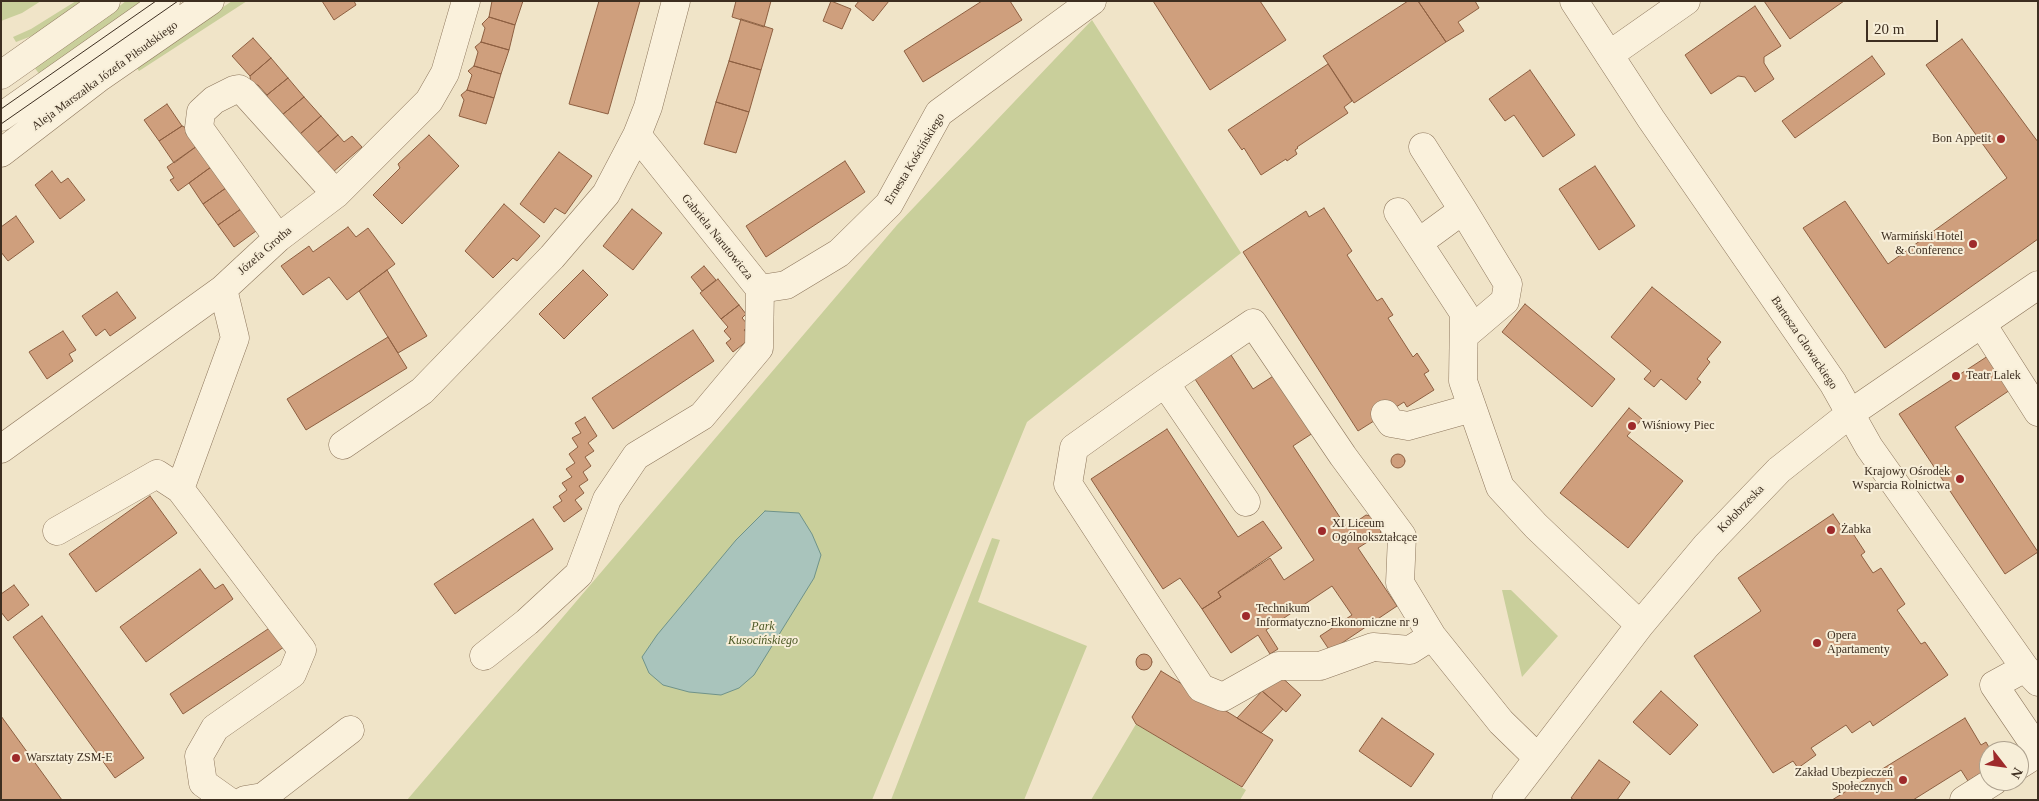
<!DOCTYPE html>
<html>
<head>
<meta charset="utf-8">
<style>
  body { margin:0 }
  #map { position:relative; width:2039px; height:801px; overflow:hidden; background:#f0e4c8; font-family:Georgia,serif }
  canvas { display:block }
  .frame { position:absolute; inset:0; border:2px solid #3d2e20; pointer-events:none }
  .north { position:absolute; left:1979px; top:741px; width:50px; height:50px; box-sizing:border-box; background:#f7eed8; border:1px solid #ada18e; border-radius:50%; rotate:120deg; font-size:14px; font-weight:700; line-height:20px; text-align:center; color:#3d2e20 }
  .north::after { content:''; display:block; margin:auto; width:18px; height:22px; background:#9e2a2b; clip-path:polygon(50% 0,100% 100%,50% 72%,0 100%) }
  .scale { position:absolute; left:1866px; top:20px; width:72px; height:22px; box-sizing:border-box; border:2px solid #3d2e20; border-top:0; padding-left:6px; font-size:15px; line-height:18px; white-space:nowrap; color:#3d2e20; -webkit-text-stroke:4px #f7eed8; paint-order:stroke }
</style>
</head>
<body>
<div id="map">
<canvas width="2039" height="801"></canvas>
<div class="frame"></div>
<div class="north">N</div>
<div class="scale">20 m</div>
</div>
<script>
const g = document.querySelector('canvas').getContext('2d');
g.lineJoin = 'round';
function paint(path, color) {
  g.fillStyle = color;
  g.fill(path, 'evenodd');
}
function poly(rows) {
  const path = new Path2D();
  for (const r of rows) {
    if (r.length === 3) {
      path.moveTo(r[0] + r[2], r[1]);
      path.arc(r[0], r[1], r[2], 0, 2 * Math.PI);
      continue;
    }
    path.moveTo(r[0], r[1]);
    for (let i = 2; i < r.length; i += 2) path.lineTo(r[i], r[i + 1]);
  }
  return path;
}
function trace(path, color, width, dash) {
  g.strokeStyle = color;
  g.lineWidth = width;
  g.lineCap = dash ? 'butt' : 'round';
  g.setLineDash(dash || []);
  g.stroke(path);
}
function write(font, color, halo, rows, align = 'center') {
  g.font = font + ' Georgia,serif';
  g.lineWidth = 4;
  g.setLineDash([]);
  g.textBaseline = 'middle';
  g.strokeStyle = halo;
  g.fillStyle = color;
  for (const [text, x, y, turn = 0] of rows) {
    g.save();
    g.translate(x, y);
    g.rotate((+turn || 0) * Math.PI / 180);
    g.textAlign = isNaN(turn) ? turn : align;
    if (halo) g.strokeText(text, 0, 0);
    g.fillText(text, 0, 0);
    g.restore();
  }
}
const green = poly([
  [1,1,41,1,22,13,1,21],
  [76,1,86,1,37,34,16,42,13,37,31,29],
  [126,1,146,1,40,75,34,67,86,32],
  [232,1,247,1,139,71,136,67],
  [1092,20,1241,253,1027,422,872,800,407,800,897,225],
  [992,538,1000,540,978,602,1087,646,1024,800,891,800],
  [1502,590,1511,590,1558,636,1522,677],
  [1136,724,1246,790,1240,800,1091,800]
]);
const water = poly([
  [765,511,799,513,812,534,821,555,814,578,754,675,739,688,721,695,689,692,663,685,649,673,642,657,657,635,736,540,765,511]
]);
const building = poly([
  [322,1,354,1,356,5,334,20,322,1],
  [492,1,523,1,515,25,489,17,492,1],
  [599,1,640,1,608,114,569,104,599,1],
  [736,1,771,1,764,27,732,17,736,1],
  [831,1,851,9,842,29,823,21,831,1],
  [859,1,889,1,873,21,855,6,859,1],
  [982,1,1010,1,1022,20,923,82,904,51,982,1],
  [1153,1,1260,1,1286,40,1210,90,1153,1],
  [1408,1,1418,1,1446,42,1354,103,1323,56,1408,1],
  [1418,1,1475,1,1479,8,1458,22,1464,31,1446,42,1418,1],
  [1764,1,1844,1,1790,39,1764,1],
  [1755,6,1781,46,1764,57,1764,63,1774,79,1755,92,1745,77,1738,76,1711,94,1685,55,1755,6],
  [489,17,515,25,509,50,481,42,485,28,482,24,489,17],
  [741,19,773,29,761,70,729,61,741,19],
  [253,38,271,58,250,76,232,56,253,38],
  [1962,39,2038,142,2038,239,1885,348,1803,228,1845,201,1888,264,2007,178,1926,65,1962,39],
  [481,42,509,50,501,74,474,66,478,52,475,47,481,42],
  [1872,56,1885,74,1795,138,1782,121,1872,56],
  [271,58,288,78,267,95,258,85,251,85,250,76,271,58],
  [729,61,761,70,749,112,716,102,729,61],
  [1328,64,1352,101,1344,107,1348,113,1297,147,1298,148,1295,150,1297,154,1287,161,1286,159,1261,175,1244,148,1242,150,1228,130,1328,64],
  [474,66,501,74,494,98,467,90,472,75,468,71,474,66],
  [1530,70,1575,135,1543,157,1514,115,1505,121,1489,99,1530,70],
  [288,78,304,97,282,115,282,113,273,103,267,104,267,95,288,78],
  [467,90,494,98,486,124,459,116,464,100,461,95,467,90],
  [304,97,321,116,300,134,290,121,282,123,282,115,304,97],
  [716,102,749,112,736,153,704,144,716,102],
  [167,104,182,126,159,141,144,120,167,104],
  [321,116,338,135,317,153,300,134,321,116],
  [182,126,191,130,197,146,174,163,159,141,182,126],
  [338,135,344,142,352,136,362,147,333,172,317,153,338,135],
  [429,135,459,166,402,224,373,195,400,168,398,164,429,135],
  [197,146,211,167,178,191,170,180,174,178,167,167,197,146],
  [559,152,592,176,565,214,555,208,544,223,520,204,559,152],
  [845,161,865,192,766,257,746,226,845,161],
  [1595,166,1635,226,1599,250,1559,189,1595,166],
  [211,167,226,188,203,204,189,183,211,167],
  [52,171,61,183,68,178,85,200,60,219,35,185,52,171],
  [226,188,241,209,218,225,203,204,226,188],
  [504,204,540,236,517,261,513,258,493,278,465,251,504,204],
  [1324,208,1352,251,1347,255,1377,301,1382,298,1393,315,1388,318,1413,357,1417,353,1429,371,1424,374,1434,390,1407,407,1404,402,1358,431,1243,252,1306,211,1309,217,1324,208],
  [241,209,256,231,234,247,218,225,241,209],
  [632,209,662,233,633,270,603,246,632,209],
  [16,216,34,242,8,261,1,252,1,227,16,216],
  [348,227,356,237,368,228,395,264,347,300,329,277,303,295,281,266,309,246,313,252,348,227],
  [704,266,716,280,702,291,691,277,704,266],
  [387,270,427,336,398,353,359,291,387,270],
  [583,270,608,295,564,339,539,314,583,270],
  [718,279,739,305,721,319,700,293,718,279],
  [1652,287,1721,342,1707,359,1710,362,1697,379,1701,382,1686,400,1661,379,1654,387,1644,379,1651,371,1611,337,1652,287],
  [117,292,136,318,110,336,105,329,96,336,82,316,117,292],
  [1525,304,1615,379,1592,407,1502,332,1525,304],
  [739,305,746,314,742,318,749,326,744,330,751,338,733,352,726,343,731,339,724,331,728,327,721,319,739,305],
  [693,330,714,361,613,429,592,398,693,330],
  [63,331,76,350,69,354,73,361,47,379,29,352,63,331],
  [388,337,407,368,306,430,287,399,388,337],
  [1991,354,2013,388,1955,427,2038,552,2005,574,1899,414,1991,354],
  [1231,355,1253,389,1278,373,1316,431,1293,446,1347,528,1366,515,1375,517,1382,526,1380,534,1358,548,1397,606,1330,651,1320,636,1352,615,1332,586,1266,630,1278,649,1270,654,1258,635,1231,653,1202,609,1221,597,1218,592,1270,558,1284,580,1314,560,1195,379,1231,355],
  [1629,408,1642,419,1627,436,1683,481,1628,548,1560,493,1629,408],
  [585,417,597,436,588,443,594,451,585,457,591,466,583,472,588,480,579,486,584,493,575,500,582,509,564,522,553,507,562,501,559,496,567,490,562,483,572,477,566,469,575,463,569,454,578,447,572,438,581,433,575,423,585,417],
  [1167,429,1238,537,1263,521,1282,548,1218,592,1221,597,1202,609,1180,578,1163,589,1091,479,1167,429],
  [1398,461,7],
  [150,496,177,533,96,592,69,554,150,496],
  [1833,514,1845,532,1850,529,1865,552,1861,555,1873,573,1881,568,1905,604,1897,610,1921,644,1925,642,1948,675,1873,726,1870,721,1852,733,1846,725,1811,748,1816,755,1798,768,1793,761,1773,773,1694,656,1761,611,1738,578,1833,514],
  [533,519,553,549,455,614,434,584,533,519],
  [200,569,215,589,223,584,233,599,146,662,120,627,200,569],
  [14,585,29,605,8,621,1,612,1,594,14,585],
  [42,616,144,758,115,778,13,637,42,616],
  [271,627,284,647,183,714,170,694,271,627],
  [1144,662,8],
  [1161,671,1273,740,1242,787,1136,724,1132,717,1161,671],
  [1277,673,1301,695,1286,712,1262,691,1277,673],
  [1262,691,1283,709,1261,733,1237,718,1262,691],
  [1661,691,1698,725,1670,755,1633,722,1661,691],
  [1,716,62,800,1,800,1,716],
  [1382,718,1434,754,1411,787,1359,751,1382,718],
  [1965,718,1981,745,1986,742,1991,751,1989,751,1989,768,1968,781,1961,770,1913,800,1832,800,1965,718],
  [1599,760,1630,782,1617,800,1574,800,1571,798,1599,760]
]);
const minor = poly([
  [1574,1,1651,119,1833,383,1869,447,2025,668,2038,682],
  [1609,55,1686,1],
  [1,75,106,1],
  [1,117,166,1],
  [1423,147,1463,210],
  [1,153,100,77,210,1],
  [1398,212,1464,313,1463,381,1500,487,1536,526,1640,625],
  [278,238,199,128,201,112,214,100,234,90,239,89,245,93,336,194],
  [1418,243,1463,210,1508,284,1505,301,1465,335],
  [223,289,235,338,180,489,302,650,292,674,215,728,199,756,203,783,227,800],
  [760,289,786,285,839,253,889,204,939,113,1092,1],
  [1982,324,2038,412],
  [1165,383,1246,502],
  [1385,414,1391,423,1408,426,1472,408],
  [343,445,422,391,552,257,606,194,637,135,648,107,676,1],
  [1,449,223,289,278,238,336,194,429,101,445,73,466,1],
  [57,531,157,474,180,489],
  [1432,636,1410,650,1373,647,1320,666,1278,666,1223,697,1201,688,1068,484,1074,448,1165,383,1253,323,1343,456,1402,536,1400,583,1432,636,1501,722,1538,758],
  [484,656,527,622,579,574,607,499,636,456,702,416,759,348,760,289,637,135],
  [2025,668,1994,685,2038,750],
  [2019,765,2038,753],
  [245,800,263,797,350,730],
  [1506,800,1640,625,1706,546,1779,470,1851,413,2038,285],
  [1964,800,1994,781]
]);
const tram = poly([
  [1,109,156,1],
  [1,124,178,1]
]);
const markers = [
  [2001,139,5,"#9e2a2b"],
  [1973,244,5,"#9e2a2b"],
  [1956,376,5,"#9e2a2b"],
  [1632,426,5,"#9e2a2b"],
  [1960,479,5,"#9e2a2b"],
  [1831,530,5,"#9e2a2b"],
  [1322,531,5,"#9e2a2b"],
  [1246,616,5,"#9e2a2b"],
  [1817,643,5,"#9e2a2b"],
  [16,758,5,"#9e2a2b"],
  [1903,780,5,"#9e2a2b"]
];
const streetNames = [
  ["Aleja Marszałka Józefa Piłsudskiego",105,76,-36],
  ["Ernesta Kościńskiego",915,159,-59],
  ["Gabriela Narutowicza",717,237,51],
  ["Józefa Grotha",265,251,-41],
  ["Bartosza Głowackiego",1804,343,56],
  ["Kołobrzeska",1741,509,-46]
];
const poiNames = [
  ["Bon Appetit",1991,139,"right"],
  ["Warmiński Hotel",1963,237,"right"],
  ["& Conference",1963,251,"right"],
  ["Teatr Lalek",1966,376],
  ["Wiśniowy Piec",1642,426],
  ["Krajowy Ośrodek",1950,472,"right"],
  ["Wsparcia Rolnictwa",1950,486,"right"],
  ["XI Liceum",1332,524],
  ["Ogólnokształcące",1332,538],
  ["Żabka",1841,530],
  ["Technikum",1256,609],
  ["Informatyczno-Ekonomiczne nr 9",1256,623],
  ["Opera",1827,636],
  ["Apartamenty",1827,650],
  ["Warsztaty ZSM-E",26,758],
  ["Zakład Ubezpieczeń",1893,773,"right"],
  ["Społecznych",1893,787,"right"]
];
const parkNames = [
  ["Park",763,627],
  ["Kusocińskiego",763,641]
];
paint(green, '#c9cf9b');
paint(water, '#a9c4bc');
trace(water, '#6f938a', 1);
paint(building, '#cf9f7d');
trace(building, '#8d5f41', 1);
trace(minor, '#8d765c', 29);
trace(minor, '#faf1dc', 28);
trace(tram, '#3d2e20', 1);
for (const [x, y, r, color] of markers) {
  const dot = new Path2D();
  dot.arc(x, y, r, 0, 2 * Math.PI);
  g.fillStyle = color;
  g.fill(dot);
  trace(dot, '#f7eed8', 2);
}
write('12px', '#3d2e20', '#f7eed8', streetNames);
write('12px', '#3d2e20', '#f7eed8', poiNames, 'left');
write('italic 12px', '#4d5a26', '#f7eed8', parkNames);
</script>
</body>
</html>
